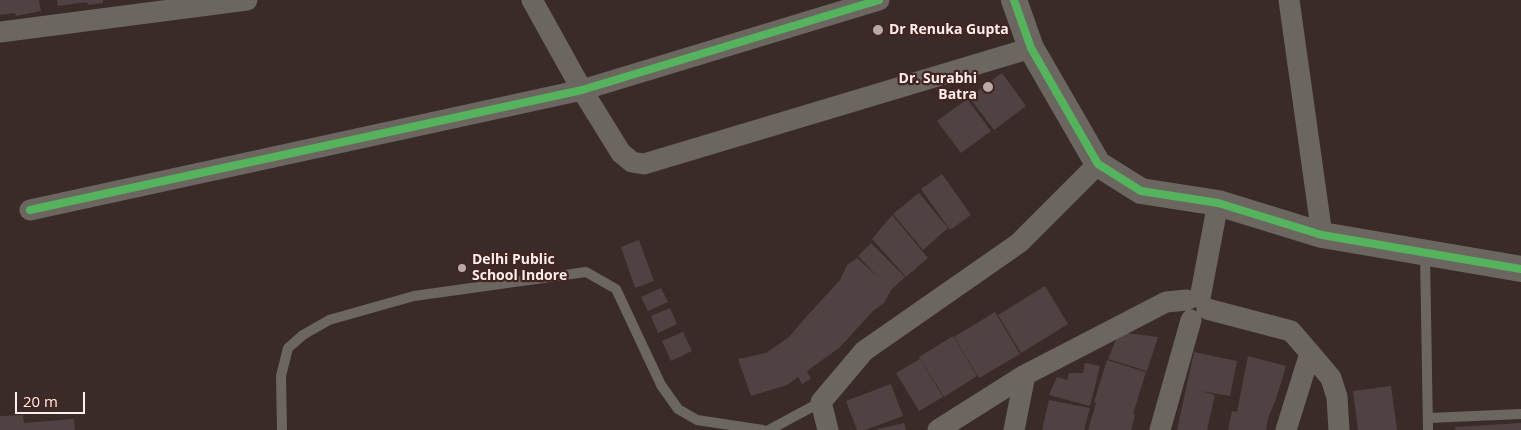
<!DOCTYPE html>
<html>
<head>
<meta charset="utf-8">
<style>
  body { margin:0 }
  #map { position:relative; width:1521px; height:430px; overflow:hidden; background:#3a2b28; font-family:"Open Sans",sans-serif }
  canvas { display:block }
  .scale { position:absolute; left:15px; top:392px; width:70px; height:22px; box-sizing:border-box; border:2px solid #feeeeb; border-top:0; padding-left:6px; font-size:15px; line-height:18px; white-space:nowrap; color:#feeeeb; -webkit-text-stroke:4px #422520; paint-order:stroke }
</style>
</head>
<body>
<div id="map">
<canvas width="1521" height="430"></canvas>
<div class="scale">20 m</div>
</div>
<script>
const g = document.querySelector('canvas').getContext('2d');
g.lineJoin = 'round';
function paint(path, color) {
  g.fillStyle = color;
  g.fill(path, 'evenodd');
}
function poly(rows) {
  const path = new Path2D();
  for (const r of rows) {
    path.moveTo(r[0], r[1]);
    for (let i = 2; i < r.length; i += 2) path.lineTo(r[i], r[i + 1]);
  }
  return path;
}
function trace(path, color, width, dash) {
  g.strokeStyle = color;
  g.lineWidth = width;
  g.lineCap = dash ? 'butt' : 'round';
  g.setLineDash(dash || []);
  g.stroke(path);
}
function write(font, color, halo, rows, align = 'center') {
  g.font = font + ' "Open Sans",sans-serif';
  g.lineWidth = 4.5;
  g.setLineDash([]);
  g.textBaseline = 'middle';
  g.strokeStyle = halo;
  g.fillStyle = color;
  for (const [text, x, y, turn = 0] of rows) {
    g.save();
    g.translate(x, y);
    g.rotate((+turn || 0) * Math.PI / 180);
    g.textAlign = isNaN(turn) ? turn : align;
    if (halo) g.strokeText(text, 0, 0);
    g.fillText(text, 0, 0);
    g.restore();
  }
}
const building = poly([
  [0,0,39,0,41,11,16,16,15,13,0,15],
  [57,0,103,0,103,3,88,5,87,2,58,6],
  [1002,73,1026,106,994,130,969,97],
  [967,99,991,131,961,153,937,121],
  [942,174,971,215,950,230,921,189],
  [919,193,948,228,923,250,893,214],
  [892,215,928,258,906,277,872,239],
  [639,240,654,281,635,288,621,247],
  [871,243,905,277,891,290,884,303,873,311,839,348,807,371,811,379,802,384,798,377,787,385,751,396,738,359,766,353,789,337,806,317,840,280,847,265,861,280,847,265,857,258,878,277,858,256],
  [1045,286,1068,324,1021,353,998,315],
  [661,288,668,302,648,311,641,297],
  [670,308,677,324,658,333,651,316],
  [995,312,1020,354,979,378,954,337],
  [683,332,692,351,671,361,662,341],
  [1119,332,1158,337,1147,371,1108,359],
  [953,336,977,376,944,397,919,357],
  [1194,352,1237,361,1230,396,1201,391,1215,395,1207,430,1177,430],
  [1248,356,1286,366,1276,399,1268,418,1266,430,1228,430,1232,411,1237,412],
  [920,359,943,397,919,411,896,373],
  [1107,360,1146,372,1133,414,1135,415,1131,430,1088,430,1096,403,1094,402],
  [1085,363,1100,366,1090,406,1049,395,1057,377,1067,380,1069,373,1083,373],
  [891,384,903,416,865,430,857,430,846,401],
  [1391,386,1397,430,1358,430,1353,391],
  [1049,400,1090,408,1084,430,1042,430],
  [23,415,24,423,74,419,75,430,0,430,0,416],
  [904,423,906,430,878,430,878,429],
  [1521,423,1521,430,1456,430,1455,427]
]);
const service = poly([
  [1425,254,1428,430],
  [1428,418,1521,414],
  [282,430,281,376,288,348,303,335,329,320,414,296,586,272,616,289,661,385,678,409,697,420,763,430],
  [769,430,821,402]
]);
const minor = poly([
  [532,0,582,90,621,153,632,162,644,164,1031,48],
  [1289,0,1322,235],
  [0,32,247,0],
  [30,210,582,90,879,0],
  [1200,298,1218,203],
  [1207,309,1291,331,1310,353,1286,430],
  [1310,353,1331,378,1337,397,1339,430],
  [828,430,821,402,864,351,1019,243,1098,164],
  [938,430,1025,375,1166,302,1187,300],
  [1014,430,1025,375],
  [1160,430,1191,320]
]);
const tertiary = poly([
  [1014,0,1031,48,1098,164,1141,191,1218,203,1322,235,1521,269]
]);
const cycleway = poly([
  [1014,0,1031,48,1098,164,1141,191,1218,203,1322,235,1521,269],
  [30,210,582,90,879,0]
]);
const markers = [
  [878,30,6,"#b9aaa7"],
  [988,87,6,"#b9aaa7"],
  [462,268,5,"#b9aaa7"]
];
const poiNames = [
  ["Dr Renuka Gupta",889,30],
  ["Dr. Surabhi",977,79,"right"],
  ["Batra",977,95,"right"],
  ["Delhi Public",472,260],
  ["School Indore",472,276]
];
paint(building, '#504243');
trace(service, '#6c6661', 10);
trace(minor, '#6c6661', 21);
trace(tertiary, '#6c6661', 26);
trace(cycleway, '#56b35d', 8);
for (const [x, y, r, color] of markers) {
  const dot = new Path2D();
  dot.arc(x, y, r, 0, 2 * Math.PI);
  g.fillStyle = color;
  g.fill(dot);
  trace(dot, '#422520', 2);
}
write('bold 14px', '#feeeeb', '#422520', poiNames, 'left');
</script>
</body>
</html>
